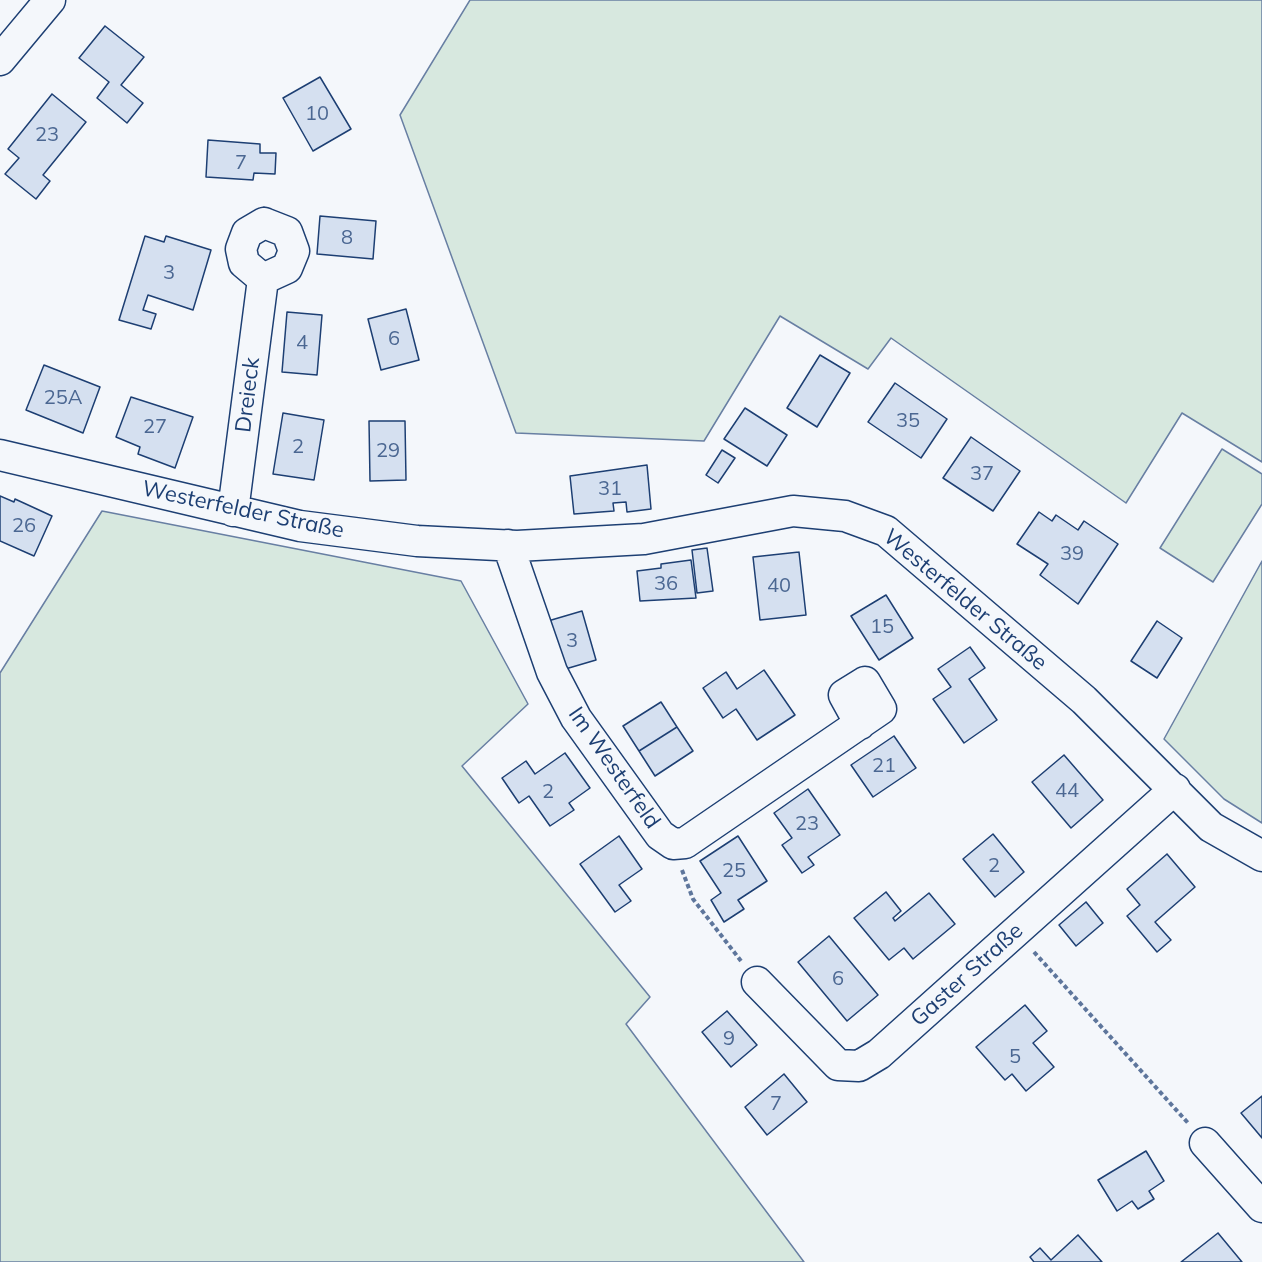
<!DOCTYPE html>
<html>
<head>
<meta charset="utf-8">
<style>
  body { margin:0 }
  canvas { display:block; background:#f4f7fb }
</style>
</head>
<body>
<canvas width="1262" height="1262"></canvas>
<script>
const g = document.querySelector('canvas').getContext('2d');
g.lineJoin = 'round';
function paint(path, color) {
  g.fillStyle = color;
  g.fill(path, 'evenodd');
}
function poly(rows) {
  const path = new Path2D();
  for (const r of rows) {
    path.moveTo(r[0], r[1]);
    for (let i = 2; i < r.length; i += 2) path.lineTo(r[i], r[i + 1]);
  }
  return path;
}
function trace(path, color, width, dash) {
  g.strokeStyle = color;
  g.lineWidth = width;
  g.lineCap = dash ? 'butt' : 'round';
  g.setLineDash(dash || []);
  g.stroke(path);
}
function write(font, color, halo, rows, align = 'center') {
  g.font = font + ' Mulish,sans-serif';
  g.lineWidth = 4.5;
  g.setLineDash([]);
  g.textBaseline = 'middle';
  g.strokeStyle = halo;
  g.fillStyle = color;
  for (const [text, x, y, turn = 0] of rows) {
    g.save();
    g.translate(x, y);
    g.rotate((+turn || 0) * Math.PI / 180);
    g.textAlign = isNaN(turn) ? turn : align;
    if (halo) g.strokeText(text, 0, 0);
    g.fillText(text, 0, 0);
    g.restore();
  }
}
const green = poly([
  [470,0,1262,0,1262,462,1182,413,1126,503,891,338,868,369,780,316,704,441,516,433,400,115,470,0],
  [1222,449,1262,474,1262,504,1213,582,1160,548,1222,449],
  [102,511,461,581,528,704,462,766,650,997,626,1024,804,1262,0,1262,0,673,102,511],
  [1262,561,1262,823,1224,799,1164,739,1262,561]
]);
const building = poly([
  [105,26,144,57,121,85,143,103,127,123,97,98,109,82,79,58,105,26],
  [320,77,351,129,313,151,283,98,320,77],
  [52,94,86,122,43,175,50,181,36,199,5,174,19,158,8,149,52,94],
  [208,140,260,144,260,153,276,153,275,174,254,173,253,180,206,177,208,140],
  [320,216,376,221,373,259,317,254,320,216],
  [145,236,164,242,166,236,211,250,193,310,148,295,143,310,156,314,151,329,119,320,145,236],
  [406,309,419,360,381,370,368,319,406,309],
  [287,312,322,315,317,375,282,372,287,312],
  [820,355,850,373,817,427,787,408,820,355],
  [44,365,100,387,83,433,26,410,44,365],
  [895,383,947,419,921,458,868,422,895,383],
  [131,397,193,417,175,468,138,454,140,447,116,437,131,397],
  [745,408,787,435,767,466,724,439,745,408],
  [283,413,324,420,314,480,273,474,283,413],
  [369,421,405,421,406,480,370,481,369,421],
  [971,437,1020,471,993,511,943,478,971,437],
  [722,450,735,458,718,483,706,475,722,450],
  [647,465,651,509,627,512,626,502,613,503,614,511,574,514,570,476,647,465],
  [0,496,14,502,15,499,52,516,34,556,0,541,0,496],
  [1039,512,1052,521,1056,515,1078,530,1084,521,1118,544,1078,604,1040,575,1048,564,1017,544,1039,512],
  [707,548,713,591,697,593,692,550,707,548],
  [799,552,806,615,760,620,753,557,799,552],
  [691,560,696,598,640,601,637,571,661,568,661,564,691,560],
  [886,595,913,638,879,660,851,616,886,595],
  [582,611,596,660,562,670,548,621,582,611],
  [1157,621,1182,638,1157,678,1131,661,1157,621],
  [970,647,985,668,969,679,997,720,964,743,933,699,951,687,938,669,970,647],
  [764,670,795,715,757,740,736,709,723,718,703,688,726,672,737,689,764,670],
  [661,702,677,727,639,751,623,726,661,702],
  [677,727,693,751,655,776,639,751,677,727],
  [894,736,916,768,873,797,851,765,894,736],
  [565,753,590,788,569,803,574,810,550,826,529,796,519,803,502,778,526,761,535,774,565,753],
  [1064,755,1103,800,1071,828,1032,782,1064,755],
  [808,789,840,835,808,857,814,865,802,873,782,845,792,838,774,813,808,789],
  [993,834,1024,872,995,897,963,859,993,834],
  [619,836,642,869,619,885,631,901,615,912,580,864,619,836],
  [738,836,767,881,738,900,744,909,724,922,711,900,721,893,700,861,738,836],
  [1167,854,1195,887,1155,922,1171,940,1157,952,1127,916,1140,905,1127,889,1167,854],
  [886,892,901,911,893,918,895,921,929,893,955,924,913,959,904,948,889,960,854,918,886,892],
  [1086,902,1103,923,1076,946,1059,925,1086,902],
  [829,936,878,995,847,1021,798,962,829,936],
  [1025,1005,1047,1031,1033,1043,1054,1067,1026,1091,1012,1074,1005,1080,976,1047,1025,1005],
  [727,1011,757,1045,731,1067,702,1032,727,1011],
  [784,1074,807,1102,767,1135,745,1107,784,1074],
  [1262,1096,1262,1138,1241,1113,1262,1096],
  [1146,1151,1164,1181,1149,1191,1154,1199,1138,1209,1132,1201,1117,1211,1098,1180,1146,1151],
  [1218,1233,1242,1262,1181,1262,1218,1233],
  [1078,1235,1102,1262,1034,1262,1030,1257,1040,1248,1051,1260,1078,1235]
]);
const path = poly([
  [682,870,693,899,741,961],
  [1034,952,1188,1123]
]);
const minor = poly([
  [0,60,50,0],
  [264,223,287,232,294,251,287,268,263,279,244,263,241,249,247,233,264,223],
  [0,455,300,526,417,541,517,546,644,539,793,511,845,516,886,531,1084,700,1211,827,1262,856],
  [233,511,263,279],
  [508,545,552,672,576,718,660,835,673,844,685,843,881,709,865,682,844,695,860,724],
  [757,982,838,1065,859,1066,879,1054,1175,789],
  [1205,1143,1262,1207]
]);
const numberNames = [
  ["10",317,114],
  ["23",47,135],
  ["7",241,163],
  ["8",347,238],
  ["3",169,273],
  ["6",394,339],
  ["4",302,343],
  ["25A",63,398],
  ["35",908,421],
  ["27",155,427],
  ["2",298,447],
  ["29",388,451],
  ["37",982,474],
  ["31",610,489],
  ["26",24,526],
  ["39",1072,554],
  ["36",666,584],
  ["40",779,586],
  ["15",882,627],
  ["3",572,641],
  ["21",884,766],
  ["44",1067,791],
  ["2",548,792],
  ["23",807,824],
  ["2",994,866],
  ["25",734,871],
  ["6",838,979],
  ["9",729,1039],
  ["5",1015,1057],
  ["7",776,1104]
];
const streetNames = [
  ["Dreieck",248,395,-83],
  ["Westerfelder Straße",243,510,12],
  ["Westerfelder Straße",965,600,40],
  ["Im Westerfeld",614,768,55],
  ["Gaster Straße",967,975,-42]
];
paint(green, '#d7e8df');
trace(green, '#687fa3', 1.5);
paint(building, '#d5e0f0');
trace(building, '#1d3f73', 1.5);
trace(minor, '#1d3f73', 33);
trace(path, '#5e769c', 4, [4.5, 3]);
trace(minor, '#f4f7fb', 30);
write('20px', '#4b6792', null, numberNames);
write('22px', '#1d3f73', '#f4f7fb', streetNames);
</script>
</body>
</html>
